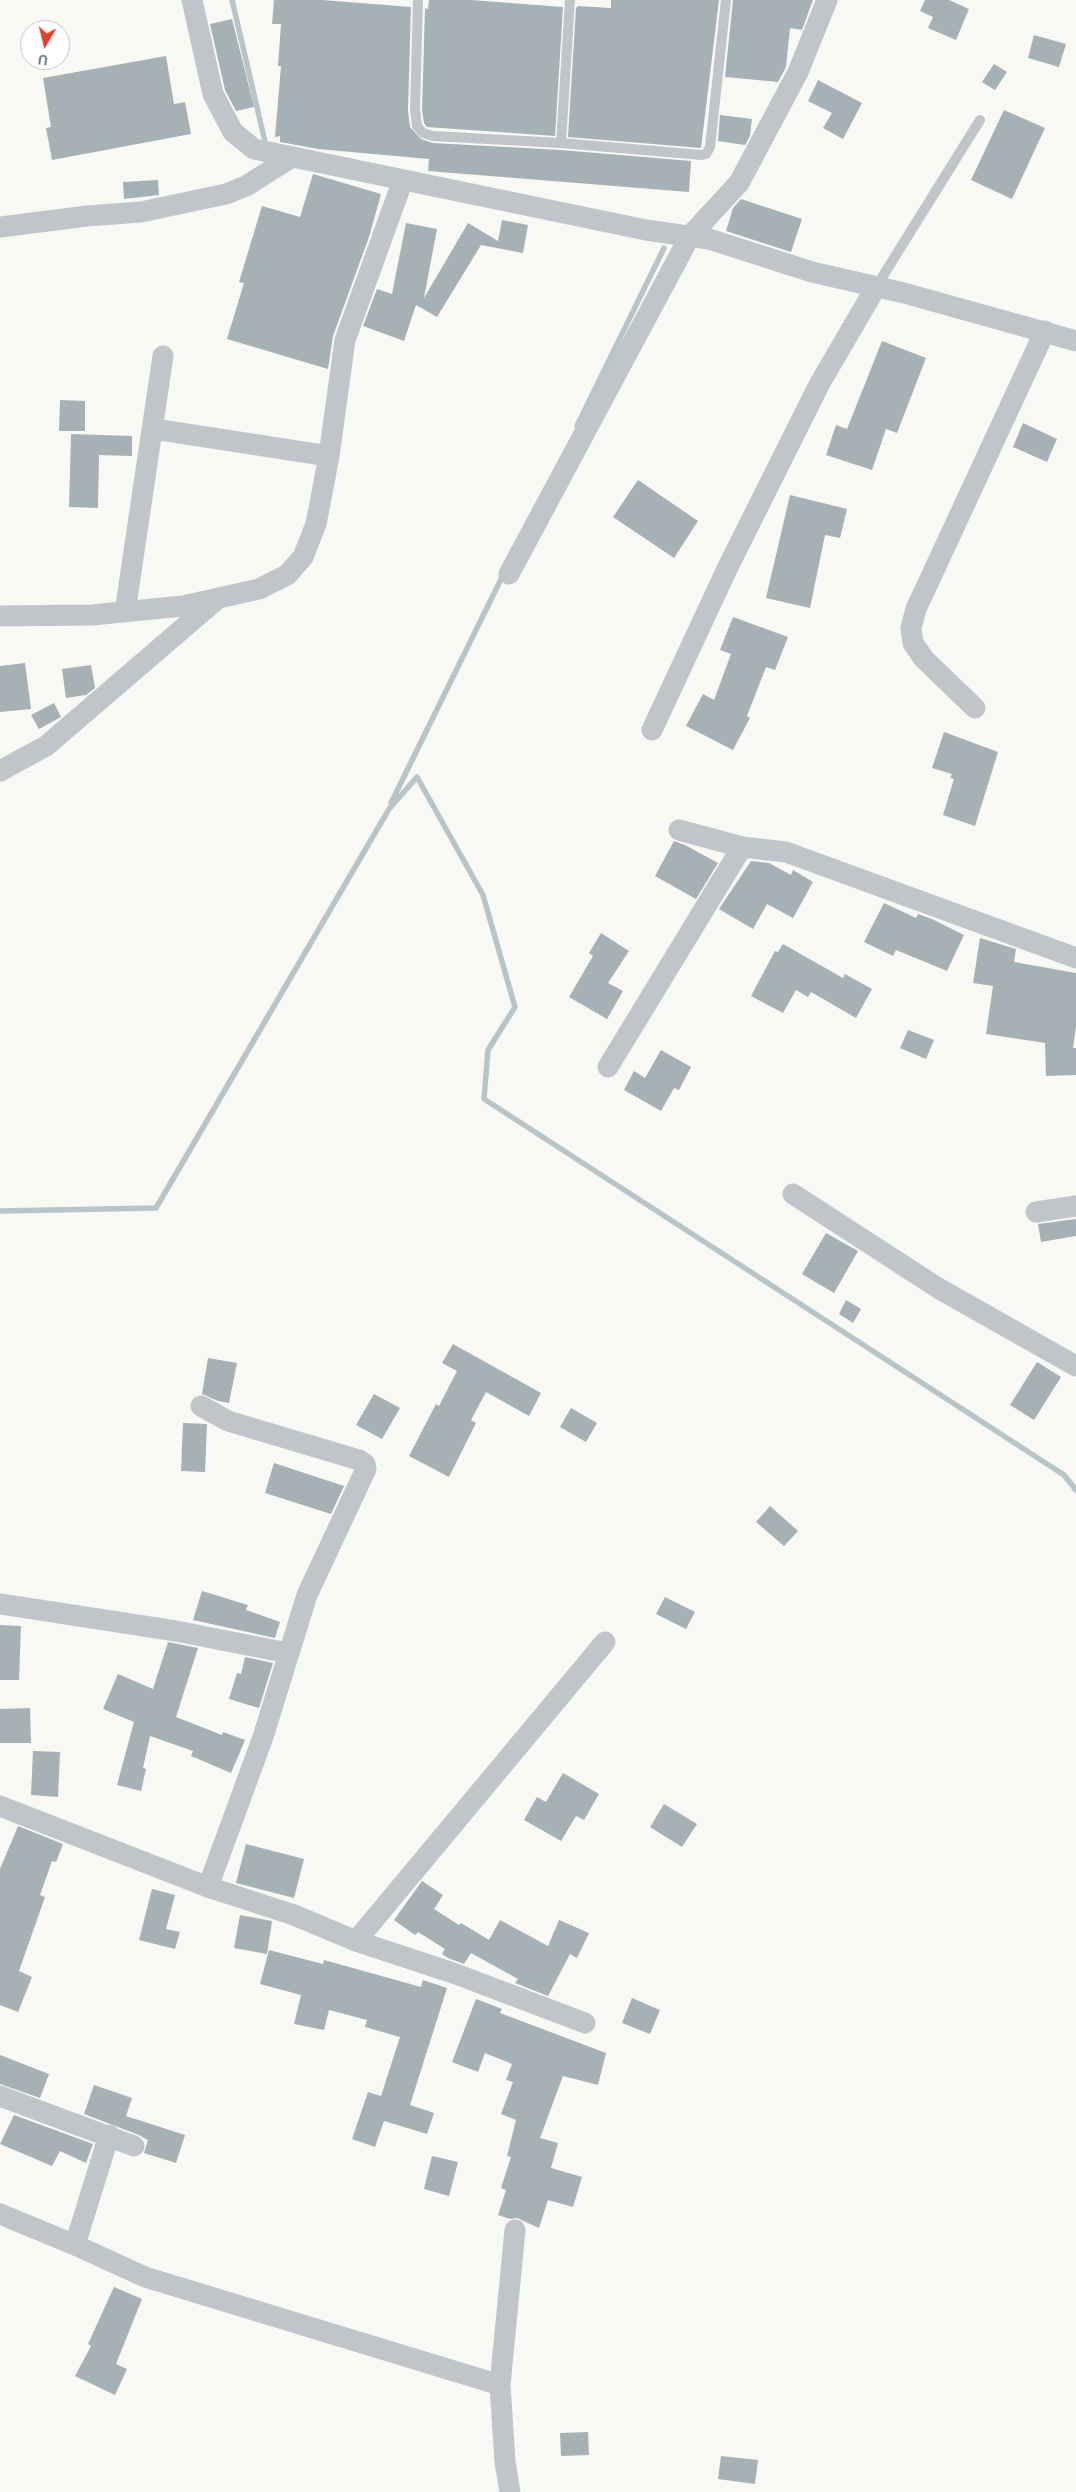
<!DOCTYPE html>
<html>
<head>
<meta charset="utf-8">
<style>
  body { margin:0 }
  #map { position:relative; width:1076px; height:2492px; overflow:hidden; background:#f8f8f5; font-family:Figtree,sans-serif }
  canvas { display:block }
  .north { position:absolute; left:20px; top:20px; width:50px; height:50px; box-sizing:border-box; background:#fff; border:1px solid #c1c9cc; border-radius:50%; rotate:188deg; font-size:14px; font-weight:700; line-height:20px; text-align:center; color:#637780 }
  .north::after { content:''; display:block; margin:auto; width:18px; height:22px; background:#e3412b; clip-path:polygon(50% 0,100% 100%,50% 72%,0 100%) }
</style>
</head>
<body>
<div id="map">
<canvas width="1076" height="2492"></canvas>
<div class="north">U</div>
</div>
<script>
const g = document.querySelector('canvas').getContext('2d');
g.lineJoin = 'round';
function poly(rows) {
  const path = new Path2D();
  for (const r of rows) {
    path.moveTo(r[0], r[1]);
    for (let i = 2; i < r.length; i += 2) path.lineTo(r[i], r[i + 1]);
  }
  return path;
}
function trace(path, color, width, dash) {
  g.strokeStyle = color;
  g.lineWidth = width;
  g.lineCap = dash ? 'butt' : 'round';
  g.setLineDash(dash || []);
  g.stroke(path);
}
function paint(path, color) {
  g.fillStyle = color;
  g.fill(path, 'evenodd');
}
const stream = poly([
  [232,0,266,146],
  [577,426,664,248],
  [391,803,504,573],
  [0,1211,156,1208,389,809,417,777,483,895,515,1007,488,1050,484,1099,1064,1475,1076,1490]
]);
const building = poly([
  [274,0,322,0,411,7,408,111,410,127,421,139,433,143,561,150,691,161,689,192,428,171,429,159,318,149,280,142,280,136,275,137,281,66,278,66,281,24,272,24],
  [429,0,471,0,563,7,555,136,427,127,424,123,422,110,425,8,428,9],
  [611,0,719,0,701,148,568,137,576,8,578,6,611,8],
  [733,0,813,0,802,30,790,28,786,67,778,82,725,77],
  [925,0,949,0,969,9,956,40,928,28,933,17,920,11],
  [232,19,254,107,236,111,225,90,210,24],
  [1034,35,1066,44,1059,67,1028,58],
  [166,56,174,104,185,102,191,134,52,160,46,128,51,127,43,78],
  [994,64,1007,72,995,90,982,82],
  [818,80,862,103,843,139,823,128,832,113,808,101],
  [1004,110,1045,128,1012,199,971,180],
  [720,115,752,119,750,136,745,145,718,141],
  [313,174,381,194,369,237,333,336,328,369,227,339,244,283,239,282,262,206,300,217],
  [158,180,159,195,124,199,123,182],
  [741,199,802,219,791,252,726,231,733,208],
  [502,220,528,225,523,253,481,245,437,317,416,305,404,341,363,326,377,289,392,294,406,223,437,229,424,298,468,223,498,241],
  [882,341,926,358,897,433,886,429,872,470,826,455,836,425,847,429],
  [60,400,85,401,85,431,59,431],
  [1023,423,1057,439,1047,462,1013,447],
  [71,434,132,436,132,456,99,455,98,508,69,507],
  [638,480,698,521,674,558,613,517],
  [790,495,847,509,840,538,825,535,810,608,766,598],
  [733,617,788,637,775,670,766,667,747,716,750,718,733,750,686,726,703,694,714,700,731,654,720,650],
  [25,663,31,709,0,712,0,666],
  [91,665,95,688,86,695,66,698,62,669],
  [54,703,61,717,39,729,31,715],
  [944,732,998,752,975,826,943,815,954,779,950,778,952,774,932,768],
  [674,841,685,845,718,863,696,899,655,876],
  [751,861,769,863,791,875,793,870,813,882,793,918,767,904,753,929,719,909],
  [884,903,916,918,918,914,932,919,964,935,947,971,896,950,893,956,864,942],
  [601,933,629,951,608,983,623,991,607,1019,569,997,593,956,589,953],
  [980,938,1016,949,1014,962,1076,973,1076,1026,1073,1048,1076,1048,1076,1075,1046,1076,1045,1043,986,1034,993,986,973,983],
  [783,944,843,978,845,974,872,989,856,1018,811,992,808,997,796,990,783,1013,751,996,775,951,778,952],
  [908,1030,934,1040,926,1059,900,1048],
  [661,1050,691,1067,679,1090,674,1088,661,1111,624,1090,634,1071,645,1078],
  [1076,1219,1076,1236,1041,1242,1038,1224],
  [826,1233,858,1251,834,1293,802,1274],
  [846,1300,861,1309,853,1323,839,1314],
  [453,1344,541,1393,529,1416,486,1392,471,1420,476,1423,449,1477,409,1456,436,1404,439,1406,457,1371,442,1363],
  [208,1358,237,1363,229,1403,218,1401,202,1394],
  [1037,1362,1061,1377,1034,1420,1010,1405],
  [374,1394,400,1408,382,1439,356,1425],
  [571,1408,597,1423,586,1442,560,1427],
  [183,1423,207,1424,205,1472,181,1471],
  [274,1463,344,1486,331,1514,265,1493],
  [770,1506,798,1531,784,1546,756,1522],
  [202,1591,248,1605,246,1610,280,1622,275,1638,193,1620],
  [665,1597,695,1612,686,1629,656,1614],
  [0,1625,21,1626,19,1680,0,1680],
  [168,1642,198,1648,176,1717,222,1735,223,1732,245,1740,231,1773,191,1756,193,1751,150,1736,143,1768,146,1769,141,1791,117,1785,134,1722,103,1709,118,1674,153,1689],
  [245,1657,273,1663,259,1708,229,1699,237,1673,241,1674],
  [30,1708,31,1743,0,1743,0,1709],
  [33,1751,60,1752,58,1797,31,1795],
  [563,1773,599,1794,584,1820,576,1816,561,1841,524,1820,537,1797,546,1802],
  [664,1804,697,1824,682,1847,650,1827],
  [18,1826,63,1844,56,1862,52,1861,40,1895,45,1897,19,1971,32,1977,18,2012,0,2005,0,1869],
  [246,1844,304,1859,294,1898,236,1883],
  [422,1881,443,1895,434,1909,459,1925,461,1923,489,1940,500,1920,548,1946,559,1920,589,1933,577,1958,570,1954,548,1996,515,1983,518,1979,471,1953,464,1964,448,1958,442,1954,445,1949,418,1932,415,1935,394,1920],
  [152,1889,175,1895,166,1929,180,1932,175,1949,139,1940],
  [240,1915,272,1921,267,1954,234,1948],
  [269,1950,323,1964,324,1960,421,1987,423,1980,447,1988,410,2105,434,2113,427,2134,384,2121,375,2147,352,2139,368,2092,381,2096,400,2037,365,2027,367,2020,329,2010,324,2030,294,2024,301,1995,260,1984],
  [632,1998,660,2010,650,2034,622,2023],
  [476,1999,502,2009,500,2013,606,2053,598,2085,563,2076,540,2138,558,2143,551,2168,582,2177,573,2207,548,2200,539,2228,517,2218,510,2219,498,2215,506,2190,501,2188,511,2157,507,2156,516,2120,501,2114,513,2082,506,2080,512,2064,485,2053,478,2072,452,2062],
  [0,2055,49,2074,40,2098,0,2084],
  [94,2085,132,2098,126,2116,185,2135,176,2163,144,2153,148,2140,139,2135,84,2114],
  [14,2115,93,2144,86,2163,60,2151,52,2166,0,2144],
  [432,2156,458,2162,449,2196,424,2189],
  [114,2287,142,2299,116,2364,127,2369,115,2395,75,2376,91,2346,88,2344],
  [588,2432,589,2455,561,2456,560,2433],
  [721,2456,758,2460,755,2484,718,2479]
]);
const lane = poly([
  [418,0,415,110,417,126,423,133,433,136,561,143],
  [570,0,561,143,702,155,706,154,710,147,726,0],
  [876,287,980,120]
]);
const street = poly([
  [192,0,213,94,233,132,254,149,646,230,709,239,812,272,904,293,1076,341],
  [0,227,87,216,141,212,226,194,246,186,292,157],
  [154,429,329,456],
  [509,574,690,236,739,183,798,72,827,0],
  [125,612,163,356],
  [0,616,92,615,183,606,259,589,287,575,303,557,316,524,329,456,345,340,403,180],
  [975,708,924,659,913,643,911,628,916,609,1045,331],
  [652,730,727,569,820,383,876,287],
  [0,771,46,746,216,600],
  [679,830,742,847,786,852,1076,958],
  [608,1067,742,847],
  [793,1194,938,1288,1076,1366],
  [1036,1212,1076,1206],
  [201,1406,228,1421,359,1460,365,1464,366,1469,307,1595,263,1737,208,1887],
  [0,1604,176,1631,288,1653],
  [0,1806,208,1887,294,1915,356,1941,456,1974,585,2023],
  [356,1941,605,1642],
  [0,2096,134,2146],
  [109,2135,75,2245,145,2277,500,2385],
  [0,2214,75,2245],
  [510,2492,505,2462,500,2385,515,2230]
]);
trace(stream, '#b7c5c8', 5.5);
paint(building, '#a6b1b5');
trace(lane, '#bfc5c8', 10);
trace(street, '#bfc5c8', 21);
</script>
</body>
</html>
